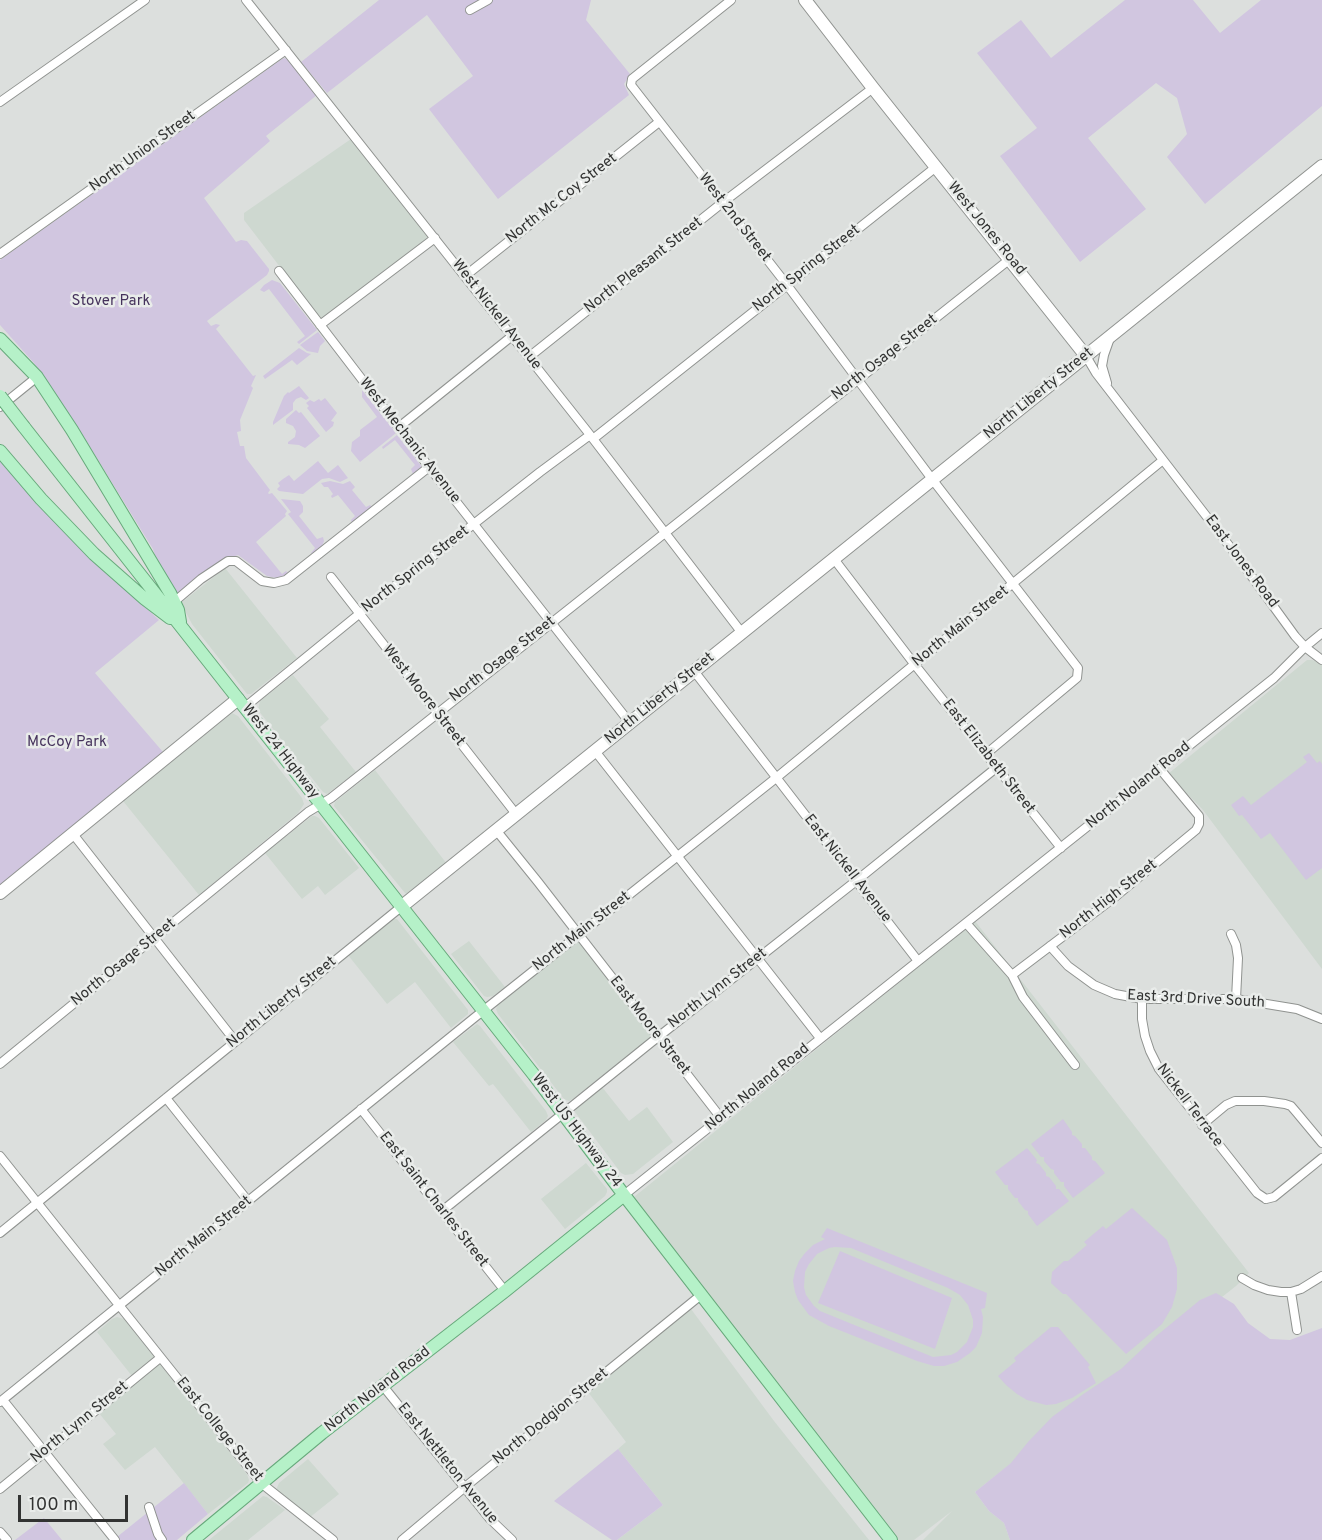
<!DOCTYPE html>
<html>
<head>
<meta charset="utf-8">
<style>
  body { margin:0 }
  #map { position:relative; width:1322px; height:1540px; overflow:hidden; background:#dcdfdd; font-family:Overpass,sans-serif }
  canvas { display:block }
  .scale { position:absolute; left:18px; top:1495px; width:110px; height:27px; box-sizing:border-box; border:3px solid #323332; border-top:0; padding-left:8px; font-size:18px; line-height:21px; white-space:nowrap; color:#323332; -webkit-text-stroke:4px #e9ecea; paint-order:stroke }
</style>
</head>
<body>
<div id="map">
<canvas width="1322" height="1540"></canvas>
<div class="scale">100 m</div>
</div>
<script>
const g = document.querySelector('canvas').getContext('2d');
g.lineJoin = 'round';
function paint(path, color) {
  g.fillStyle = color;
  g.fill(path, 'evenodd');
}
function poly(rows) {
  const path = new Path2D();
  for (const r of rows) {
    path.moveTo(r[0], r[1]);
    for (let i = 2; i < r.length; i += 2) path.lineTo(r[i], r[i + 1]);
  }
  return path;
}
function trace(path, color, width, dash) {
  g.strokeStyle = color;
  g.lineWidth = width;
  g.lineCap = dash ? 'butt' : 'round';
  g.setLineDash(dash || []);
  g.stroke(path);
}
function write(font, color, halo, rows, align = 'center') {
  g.font = font + ' Overpass,sans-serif';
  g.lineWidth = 5;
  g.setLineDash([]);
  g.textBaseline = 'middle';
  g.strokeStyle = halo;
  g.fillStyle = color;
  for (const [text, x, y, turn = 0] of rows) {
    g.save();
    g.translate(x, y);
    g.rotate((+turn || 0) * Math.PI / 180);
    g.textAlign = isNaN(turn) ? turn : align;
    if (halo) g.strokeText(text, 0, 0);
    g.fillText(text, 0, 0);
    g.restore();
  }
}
const built = poly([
  [351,139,427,234,427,238,324,319,320,319,244,220,244,213],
  [225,568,297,658,251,694,247,694,192,624,181,603],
  [1307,660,1312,660,1322,663,1322,969,1203,810,1168,774],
  [293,675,329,719,320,727,356,772,327,794,323,792,258,710,260,701],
  [232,713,238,716,302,798,304,804,298,813,199,895,123,801],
  [375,770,447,864,408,894,405,893,334,806,335,802],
  [312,816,315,816,319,818,359,868,325,895,318,886,302,899,265,853],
  [393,919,397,919,468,1010,468,1014,451,1028,415,982,387,1004,348,955],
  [975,921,1249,1273,1236,1286,975,1492,989,1511,1004,1523,1010,1540,923,1540,952,1511,914,1540,897,1540,634,1197],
  [578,940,650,1032,650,1036,649,1039,574,1098,569,1101,564,1099,498,1014,496,1009,498,1005],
  [469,941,505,987,493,996,487,997,484,996,451,954],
  [477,1024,480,1026,546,1111,548,1116,546,1120,531,1132,493,1084,489,1086,453,1042],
  [602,1087,629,1121,647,1107,673,1142,633,1174,625,1175,621,1173,575,1112,576,1108],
  [586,1163,607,1189,607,1192,605,1196,565,1229,541,1199],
  [691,1309,774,1421,869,1540,617,1540,663,1505,618,1449,626,1442,588,1392],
  [117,1317,124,1319,247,1474,249,1480,248,1483,208,1514,155,1447,125,1470,103,1444,116,1434,94,1407,132,1376,97,1332,112,1319],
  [308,1459,339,1494,309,1518,276,1490,279,1483],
  [263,1496,267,1497,285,1510,248,1540,209,1540]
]);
const green = poly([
  [379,0,591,0,586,20,630,74,624,84,629,95,498,199,429,109,473,76,427,15,327,93,301,62],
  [1125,0,1193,0,1220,33,1261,0,1322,0,1322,106,1205,204,1167,157,1187,134,1177,98,1156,83,1088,138,1146,209,1080,262,1000,156,1037,128,977,53,1021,20,1051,58],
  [285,58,291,62,317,95,266,136,270,141,204,198,236,242,241,240,247,241,269,269,269,271,267,275,207,321,211,326,216,324,220,325,216,329,253,376,256,375,251,386,253,388,240,420,241,431,237,432,240,446,244,446,246,458,270,490,268,493,269,494,272,493,287,511,285,514,286,516,256,542,282,574,286,571,288,573,286,575,276,578,267,576,238,555,226,559,176,594,158,564,153,549,77,426,34,363,0,325,0,260,282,59],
  [272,280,280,283,317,330,299,344,297,342,305,336,269,289,264,292,260,290,264,285],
  [318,332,325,341,320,346,318,353,307,351,300,345],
  [299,348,307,353,311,354,297,365,292,360,265,379,263,376],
  [299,386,309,398,306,400,301,397,296,399,293,403,293,410,273,425,273,422,284,396,288,392,289,393],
  [362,390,396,433,360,462,351,451,352,442,360,436,360,430,377,417,362,397],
  [325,398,337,413,331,421,334,422,333,426,326,432,307,408,309,406,306,403,310,400,314,402,319,399,321,401],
  [296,410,299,413,301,412,320,436,305,448,299,445,288,444,288,442,295,437,296,431,293,426,286,423,286,419],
  [397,435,422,467,415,473,413,474,411,469,415,465,395,440,383,449,382,447],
  [0,461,60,528,159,620,95,673,163,752,0,885],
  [318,461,328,473,338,465,348,478,340,482,329,478,322,479,303,494,279,491,277,489,280,486,278,483,283,479,289,475,294,481],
  [330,481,343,484,350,481,355,487,352,490,366,507,370,505,372,507,352,523,351,520,355,516,338,495,332,498,331,496,333,494,328,487,324,487,321,483],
  [281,499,300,501,303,506,303,512,299,516,317,539,323,537,324,541,321,549,312,554,311,553,315,548,288,514,291,512],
  [1309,753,1317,763,1320,761,1322,764,1322,868,1306,880,1270,833,1261,839,1242,815,1239,816,1231,805,1243,796,1251,805,1307,762,1303,757],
  [1063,1119,1072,1132,1072,1135,1075,1136,1082,1144,1082,1148,1085,1148,1092,1157,1092,1160,1095,1161,1105,1173,1073,1198,1064,1186,1064,1182,1061,1182,1054,1173,1054,1170,1051,1169,1044,1161,1044,1157,1041,1157,1031,1144],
  [1027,1148,1037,1160,1036,1163,1039,1164,1046,1173,1046,1176,1049,1177,1056,1186,1056,1189,1059,1189,1069,1201,1037,1226,1028,1214,1028,1211,1025,1210,1018,1201,1018,1198,1015,1198,1008,1189,1008,1185,1005,1185,995,1172],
  [1132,1208,1167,1240,1177,1268,1177,1289,1172,1307,1162,1324,1126,1354,1066,1294,1063,1294,1051,1283,1052,1272,1064,1261,1068,1261,1087,1245,1084,1242,1103,1226,1106,1229],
  [827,1228,987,1293,985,1308,981,1309,983,1317,982,1333,976,1347,970,1353,957,1362,944,1366,934,1366,917,1361,829,1326,809,1315,798,1300,795,1292,793,1281,795,1271,799,1261,805,1253,813,1245,825,1239,821,1237],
  [835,1247,851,1248,948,1288,960,1295,968,1305,973,1320,973,1327,967,1342,957,1352,951,1355,933,1357,820,1311,814,1306,806,1295,804,1287,805,1272,809,1264,817,1254,829,1248],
  [840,1251,952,1298,935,1349,818,1303],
  [1216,1293,1234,1304,1248,1323,1270,1339,1290,1340,1322,1328,1322,1540,1010,1540,1004,1523,989,1511,975,1492,1011,1463,1028,1442,1052,1417,1082,1395,1121,1369,1155,1337,1200,1300],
  [1051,1327,1058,1327,1090,1365,1088,1367,1096,1383,1072,1398,1056,1404,1046,1405,1027,1400,1017,1394,1006,1385,998,1376,1016,1361,1014,1358],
  [618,1449,663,1505,617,1540,612,1540,554,1501],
  [184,1483,208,1514,177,1540,119,1540,117,1537],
  [44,1518,62,1540,15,1540]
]);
const street = poly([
  [246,0,587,431,742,633],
  [731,0,632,79,631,85,787,285,932,479,1078,668,1077,678,986,754],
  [470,10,488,0],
  [0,102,145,0],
  [0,254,286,50],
  [279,271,429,467,630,723],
  [465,276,659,122],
  [320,325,435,238],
  [1086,356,1096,373,1234,552,1295,636,1305,647,1322,660],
  [529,357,722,203,873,88],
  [1107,383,1102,366,1104,355,1110,338],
  [0,407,37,377],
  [399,427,512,336],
  [593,439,936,167],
  [834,559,915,665,1061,848],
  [331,577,516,814],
  [174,602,201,579,228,561,236,561,262,581,274,583,286,580,429,467],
  [694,671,918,961],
  [245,707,359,614,540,472,590,435],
  [595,751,820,1038],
  [496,830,538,882,721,1118],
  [73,834,235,1041],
  [966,923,1012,975,1023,997,1075,1065],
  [1231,934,1236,945,1238,958,1236,999],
  [1050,946,1068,966,1094,985,1115,994,1142,999,1236,999,1297,1009,1322,1019],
  [1012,975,1115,897,1196,830,1199,824,1199,816,1160,769],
  [1142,999,1142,1019,1145,1036,1150,1051,1159,1069,1257,1193,1266,1199],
  [0,1064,291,826,308,812,331,798,1010,259],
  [166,1098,248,1201],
  [361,1109,505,1291],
  [1202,1125,1226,1105,1235,1101,1264,1101,1285,1104,1291,1106,1297,1113,1322,1143],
  [0,1156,261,1483,333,1540],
  [624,1195,1274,678,1305,647,1322,633],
  [1266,1199,1274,1197,1322,1158],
  [442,1211,653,1041,856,881,996,768],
  [0,1233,401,907],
  [1242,1278,1254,1285,1268,1290,1281,1292,1291,1292,1301,1289,1322,1276],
  [1291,1292,1297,1330],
  [383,1386,490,1519,512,1540],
  [3,1400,115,1540],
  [0,1402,474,1018,776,778,1163,460],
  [0,1489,160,1358],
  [149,1507,158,1534,162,1540],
  [0,1532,7,1540],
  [402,1540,465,1487,701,1295]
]);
const secondary = poly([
  [805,0,873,88,1086,356],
  [0,893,238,699],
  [401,907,1322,166]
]);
const primary = poly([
  [0,339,37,377,72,430,170,593,178,610,180,622],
  [24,427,534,1075,624,1195,891,1540],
  [0,451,41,499,94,554,145,599,170,618],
  [193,1540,322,1433,505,1291,624,1195]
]);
const primaryBridge = poly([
  [0,396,24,427]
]);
const streetNames = [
  ["North Union Street",143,152,-36],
  ["North Mc Coy Street",562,199,-38],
  ["West 2nd Street",734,218,52],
  ["West Jones Road",986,229,51],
  ["North Pleasant Street",644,266,-38],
  ["North Spring Street",807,269,-38],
  ["West Nickell Avenue",496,315,52],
  ["North Osage Street",885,358,-38],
  ["North Liberty Street",1039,394,-39],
  ["West Mechanic Avenue",409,441,52],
  ["East Jones Road",1241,562,53],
  ["North Spring Street",416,570,-38],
  ["North Main Street",961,627,-39],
  ["North Osage Street",503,660,-38],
  ["West Moore Street",423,696,52],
  ["North Liberty Street",660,699,-39],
  ["West 24 Highway",280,752,52],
  ["East Elizabeth Street",988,757,52],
  ["North Noland Road",1139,786,-39],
  ["East Nickell Avenue",847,869,52],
  ["North High Street",1109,900,-38],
  ["North Main Street",582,932,-38],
  ["North Osage Street",124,963,-39],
  ["North Lynn Street",718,989,-38],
  ["East 3rd Drive South",1196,1000,3],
  ["North Liberty Street",282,1003,-39],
  ["East Moore Street",649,1026,52],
  ["North Noland Road",758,1088,-39],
  ["Nickell Terrace",1189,1106,53],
  ["West US Highway 24",576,1131,53],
  ["East Saint Charles Street",433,1200,52],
  ["North Main Street",204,1237,-39],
  ["North Noland Road",378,1390,-38],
  ["North Dodgion Street",551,1417,-39],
  ["North Lynn Street",80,1423,-39],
  ["East College Street",219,1430,51],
  ["East Nettleton Avenue",447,1464,51]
];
const parkNames = [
  ["Stover Park",111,302],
  ["McCoy Park",67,743]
];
paint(built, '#ced8d0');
paint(green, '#d1c6e0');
trace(street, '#909390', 10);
trace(secondary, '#909390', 14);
trace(primary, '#67a97b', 14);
trace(street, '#fff', 8);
trace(secondary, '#fff', 12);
trace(primary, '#b5f1c8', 12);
trace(primaryBridge, '#67a97b', 14, []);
trace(primaryBridge, '#b5f1c8', 12);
write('15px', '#323332', '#e9ecea', streetNames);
write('15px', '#45325c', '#e9ecea', parkNames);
</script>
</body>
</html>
